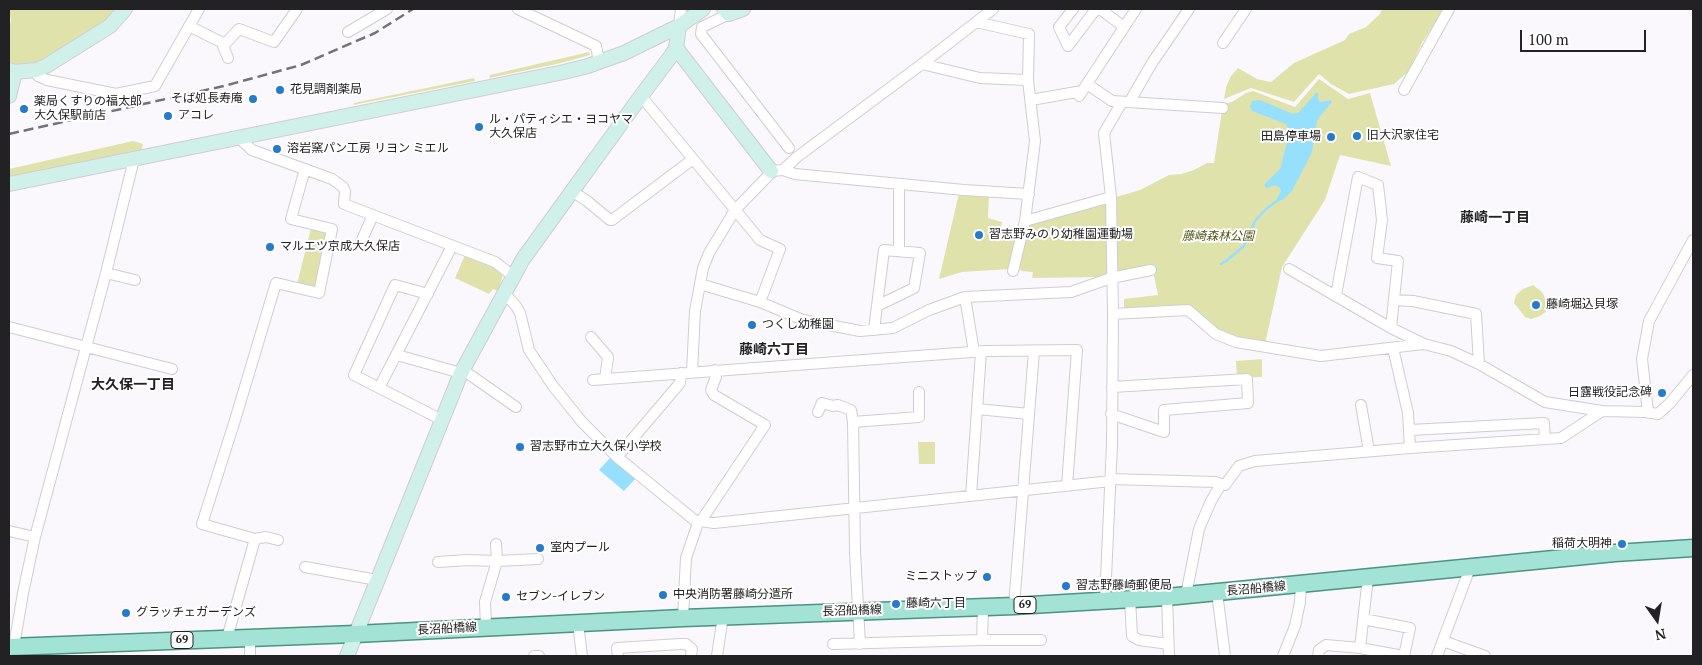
<!DOCTYPE html>
<html>
<head>
<meta charset="utf-8">
<style>
  body { margin:0 }
  #map { position:relative; width:1702px; height:665px; overflow:hidden; background:#fbf8fd; font-family:"PT Serif",serif }
  canvas { display:block }
  .frame { position:absolute; inset:0; border:10px solid #222123; pointer-events:none }
  .north { position:absolute; left:1632px; top:595px; width:50px; height:50px; -webkit-text-stroke:4px #fff; paint-order:stroke; rotate:167deg; font-size:14px; font-weight:700; line-height:20px; text-align:center; color:#222123 }
  .north::after { content:''; display:block; margin:auto; width:18px; height:22px; background:#222123; clip-path:polygon(50% 0,100% 100%,50% 72%,0 100%) }
  .scale { position:absolute; left:1520px; top:30px; width:126px; height:22px; box-sizing:border-box; border:2px solid #222123; border-top:0; padding-left:6px; font-size:15px; line-height:18px; white-space:nowrap; color:#222123; -webkit-text-stroke:4px #fff; paint-order:stroke }
</style>
</head>
<body>
<div id="map">
<canvas width="1702" height="665"></canvas>
<div class="frame"></div>
<div class="north">N</div>
<div class="scale">100 m</div>
</div>
<script>
const g = document.querySelector('canvas').getContext('2d');
g.lineJoin = 'round';
function paint(path, color) {
  g.fillStyle = color;
  g.fill(path, 'evenodd');
}
function poly(rows) {
  const path = new Path2D();
  for (const r of rows) {
    path.moveTo(r[0], r[1]);
    for (let i = 2; i < r.length; i += 2) path.lineTo(r[i], r[i + 1]);
  }
  return path;
}
function trace(path, color, width, dash) {
  g.strokeStyle = color;
  g.lineWidth = width;
  g.lineCap = dash ? 'butt' : 'round';
  g.setLineDash(dash || []);
  g.stroke(path);
}
function write(font, color, halo, rows, align = 'center') {
  g.font = font + ' "PT Serif","Noto Sans JP",serif';
  g.lineWidth = 4;
  g.setLineDash([]);
  g.textBaseline = 'middle';
  g.strokeStyle = halo;
  g.fillStyle = color;
  for (const [text, x, y, turn = 0] of rows) {
    g.save();
    g.translate(x, y);
    g.rotate((+turn || 0) * Math.PI / 180);
    g.textAlign = isNaN(turn) ? turn : align;
    if (halo) g.strokeText(text, 0, 0);
    g.fillText(text, 0, 0);
    g.restore();
  }
}
const green = poly([
  [9,9,116,9,104,22,33,65,9,65,9,30,11,20],
  [1382,9,1444,9,1422,43,1408,72,1394,84,1349,94,1331,84,1319,74,1294,102,1251,88,1224,99,1226,87,1231,76,1238,68,1257,79,1271,82,1294,63,1345,40,1349,34,1366,27,1380,14],
  [589,52,590,55,561,63,489,78,490,75],
  [474,78,475,81,353,105,354,103],
  [1319,79,1348,99,1370,93,1391,166,1340,155,1325,200,1282,267,1265,344,1216,332,1188,308,1124,308,1124,299,1158,295,1152,266,1114,273,1116,197,1140,190,1169,175,1181,174,1194,170,1207,163,1214,163,1223,104,1232,102,1246,93,1253,91,1295,107],
  [133,141,143,144,141,153,9,178,9,169],
  [959,193,989,195,988,218,1002,222,1001,232,1019,238,1010,269,962,272,939,279],
  [1105,202,1108,204,1109,273,1104,277,1032,278,1033,272,1021,271,1017,264,1027,224],
  [311,228,328,232,315,288,297,284],
  [465,255,504,272,498,291,493,289,489,294,455,278],
  [1533,285,1542,292,1547,302,1548,310,1540,316,1531,319,1525,317,1514,303,1516,295,1523,289],
  [1262,359,1262,377,1237,378,1236,361],
  [918,442,935,442,935,464,919,464]
]);
const water = poly([
  [1316,93,1318,93,1318,99,1320,102,1331,100,1332,102,1320,116,1317,121,1312,152,1292,191,1284,199,1279,201,1277,198,1281,191,1279,187,1275,185,1266,188,1264,185,1280,169,1290,131,1286,124,1252,111,1250,107,1252,101,1260,100,1293,114,1299,112],
  [610,458,635,479,624,491,599,470]
]);
const stream = poly([
  [1221,264,1226,261,1244,246,1255,221,1266,209,1278,200]
]);
const street = poly([
  [518,9,596,46,599,62],
  [1073,9,1059,27,1068,46,1096,9],
  [1100,9,1124,27],
  [729,14,702,27,701,34,789,148],
  [976,22,1029,34,1028,80,1035,141,1025,221,1013,271],
  [189,26,225,44],
  [679,26,681,9],
  [348,32,387,9],
  [1223,43,1246,9],
  [228,58,223,46,239,29,274,42,297,9],
  [922,64,980,78,1028,80],
  [36,70,38,76,47,80,116,94,155,86,199,9],
  [1087,84,1112,101,1223,108],
  [1404,90,1449,9],
  [641,96,760,240,780,249,760,302],
  [1079,96,1136,9],
  [1031,100,1082,91],
  [1130,101,1152,63,1189,9],
  [239,138,252,150,332,179,343,187,345,191,344,204,495,262,513,276],
  [783,170,795,174,964,190,1029,194],
  [572,191,587,201,610,220,612,220,693,159],
  [1111,197,1113,314,1188,310,1216,334,1236,342,1321,356,1423,344],
  [1025,221,1111,197,1104,133,1122,102],
  [361,242,373,215],
  [899,251,899,184],
  [1289,269,1391,328,1424,344,1451,351,1479,364,1545,402,1602,411,1645,412,1658,414,1670,403,1693,375],
  [106,273,135,280],
  [700,284,760,302,803,320,860,331,893,328,929,310,965,297,1071,292,1111,278,1151,270],
  [428,294,395,285,354,375,442,420],
  [505,294,516,306,520,313,529,350,553,386,582,422,617,457,698,523,701,521,714,523,1111,481],
  [1336,295,1358,177,1378,185,1382,220,1377,258,1398,261,1391,328],
  [965,297,974,352],
  [1394,300,1413,301,1476,314,1479,364],
  [9,327,172,369],
  [874,330,884,250,920,253,914,288,877,306],
  [591,337,608,357,605,379],
  [1393,348,1408,413,1410,448],
  [397,355,461,373],
  [463,370,516,407],
  [692,372,695,311,703,268,709,253,735,210,767,177,771,171,783,170,797,157,922,64,993,9],
  [593,380,985,351,1077,350,1067,486],
  [379,388,452,246],
  [1361,405,1369,451],
  [977,409,1029,414],
  [818,412,822,403,833,406,838,405,851,410,853,422,855,552,860,644],
  [1648,412,1642,359,1649,321,1693,240],
  [1111,414,1164,432,1164,410,1248,403,1247,379,1112,387],
  [853,422,919,417,919,392],
  [1410,430,1544,423,1545,439],
  [617,457,680,383,681,373],
  [1111,479,1215,482,1225,485,1239,466,1255,461,1410,448,1561,438,1602,411],
  [971,496,981,352],
  [701,521,765,425,714,395,711,390,716,377,715,370],
  [9,531,35,537],
  [255,539,202,524,235,420,276,283,319,293,332,229,291,219,305,169],
  [438,562,468,560,497,561,538,559],
  [305,567,377,580],
  [1217,592,1225,656],
  [1186,595,1199,529,1211,501,1221,484],
  [1167,597,1169,656],
  [1130,599,1132,636,1139,640,1169,644],
  [1105,600,1112,444,1113,314],
  [1014,606,1034,351],
  [683,618,686,558,698,523],
  [1363,619,1410,628,1404,656],
  [578,623,582,656],
  [486,627,485,602,497,561,496,544],
  [227,638,255,539,266,537,278,540],
  [982,640,1041,640],
  [1443,641,1485,656],
  [833,644,982,640,983,607],
  [14,646,23,593,35,537,106,273,134,159],
  [1360,648,1368,577],
  [250,656,250,638],
  [534,656,539,656],
  [618,656,617,648,680,644,686,644,692,649,691,656],
  [717,656,723,616],
  [1283,656,1295,626,1300,602,1301,584],
  [1318,656,1319,650,1326,645,1360,648,1403,656],
  [1437,656,1470,568]
]);
const secondary = poly([
  [724,9,729,14,743,9],
  [679,26,703,9],
  [676,48,771,171],
  [9,70,15,72,36,70,46,66,110,26,125,9],
  [9,96,15,72],
  [9,184,564,72,588,66,624,53,679,26,676,48,671,56,641,96,523,259,461,373,347,656]
]);
const primary = poly([
  [9,647,355,634,683,618,1014,606,1167,597,1615,553,1693,548]
]);
const rail = poly([
  [9,134,224,86,301,65,375,33,413,9]
]);
const markers = [
  [280,90,5,"#267bc9"],
  [253,99,5,"#267bc9"],
  [24,109,5,"#267bc9"],
  [168,116,5,"#267bc9"],
  [479,127,5,"#267bc9"],
  [1357,136,5,"#267bc9"],
  [1331,137,5,"#267bc9"],
  [277,149,5,"#267bc9"],
  [979,235,5,"#267bc9"],
  [270,247,5,"#267bc9"],
  [1536,305,5,"#267bc9"],
  [752,325,5,"#267bc9"],
  [1662,393,5,"#267bc9"],
  [520,447,5,"#267bc9"],
  [1622,544,5,"#267bc9"],
  [540,548,5,"#267bc9"],
  [987,577,5,"#267bc9"],
  [1066,586,5,"#267bc9"],
  [663,595,5,"#267bc9"],
  [506,597,5,"#267bc9"],
  [896,604,5,"#267bc9"],
  [126,613,5,"#267bc9"]
];
const shields = [
  [1025,605,22],
  [182,640,22]
];
const shieldNames = [
  ["69",1025,605],
  ["69",182,640]
];
const poiNames = [
  ["花見調剤薬局",290,90],
  ["そば処長寿庵",243,99,"right"],
  ["薬局くすりの福太郎",34,102],
  ["大久保駅前店",34,116],
  ["アコレ",178,116],
  ["ル・パティシエ・ヨコヤマ",489,120],
  ["大久保店",489,134],
  ["旧大沢家住宅",1367,136],
  ["田島停車場",1321,137,"right"],
  ["溶岩窯パン工房 リヨン ミエル",287,149],
  ["習志野みのり幼稚園運動場",989,235],
  ["マルエツ京成大久保店",280,247],
  ["藤崎堀込貝塚",1546,305],
  ["つくし幼稚園",762,325],
  ["日露戦役記念碑",1652,393,"right"],
  ["習志野市立大久保小学校",530,447],
  ["稲荷大明神",1612,544,"right"],
  ["室内プール",550,548],
  ["ミニストップ",977,577,"right"],
  ["習志野藤崎郵便局",1076,586],
  ["中央消防署藤崎分遣所",673,595],
  ["セブン-イレブン",516,597],
  ["藤崎六丁目",906,604],
  ["グラッチェガーデンズ",136,613]
];
const parkNames = [
  ["藤崎森林公園",1218,237]
];
const streetNames = [
  ["長沼船橋線",1256,589,-5],
  ["長沼船橋線",852,611,-2],
  ["長沼船橋線",447,629,-3]
];
const neighbourhoodNames = [
  ["藤崎一丁目",1495,218],
  ["藤崎六丁目",774,350],
  ["大久保一丁目",133,385]
];
paint(green, '#dfe3ab');
paint(water, '#96dffd');
trace(stream, '#96dffd', 2.5);
trace(street, '#d0cdd2', 12);
trace(secondary, '#d0cdd2', 16);
trace(primary, '#4d9384', 19);
trace(street, '#fff', 10);
trace(secondary, '#d0f1ea', 14);
trace(primary, '#a2e3d5', 16);
trace(rail, '#747275', 2.5, [10, 5]);
for (const [x, y, r, color] of markers) {
  const dot = new Path2D();
  dot.arc(x, y, r, 0, 2 * Math.PI);
  g.fillStyle = color;
  g.fill(dot);
  trace(dot, '#fff', 2);
}
for (const [x, y, w] of shields) {
  const box = new Path2D();
  box.roundRect(x - w / 2, y - 8.5, w, 17, 4);
  g.fillStyle = '#fff';
  g.fill(box);
  trace(box, '#222123', 1);
}
write('bold 11px', '#222123', null, shieldNames);
write('12px', '#222123', '#fff', poiNames, 'left');
write('italic 12px', '#535519', '#fff', parkNames);
write('12px', '#222123', '#fff', streetNames);
write('bold 14px', '#222123', '#fff', neighbourhoodNames);
</script>
</body>
</html>
